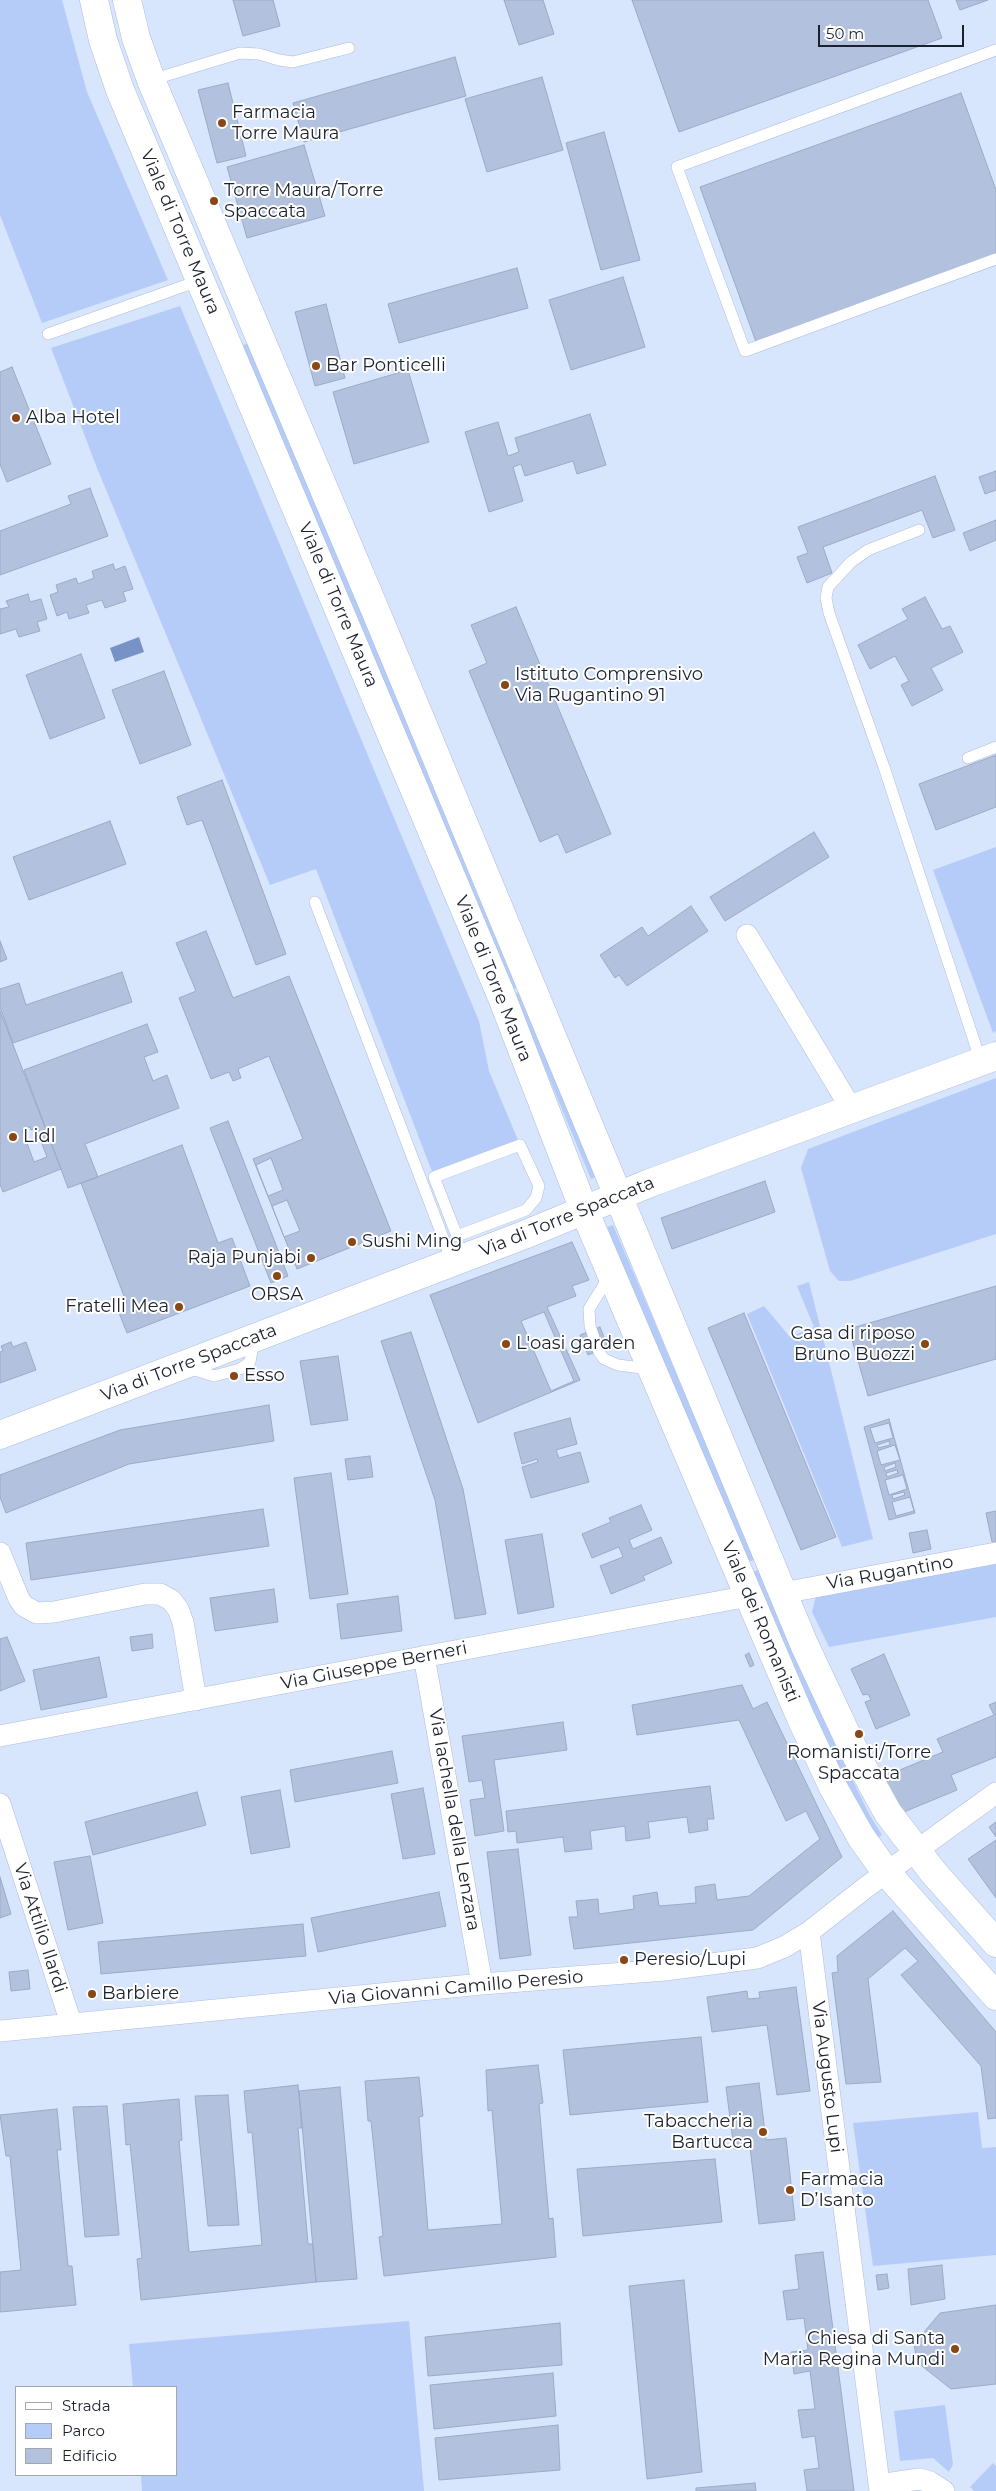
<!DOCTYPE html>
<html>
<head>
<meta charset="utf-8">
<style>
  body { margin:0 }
  #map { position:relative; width:996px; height:2491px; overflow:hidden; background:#d7e5fd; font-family:Montserrat,sans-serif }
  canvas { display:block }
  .legend { position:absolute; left:15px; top:2386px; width:162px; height:90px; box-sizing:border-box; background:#fff; border:1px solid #a4a7ab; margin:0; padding:6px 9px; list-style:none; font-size:15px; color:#1c222d }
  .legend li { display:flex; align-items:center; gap:10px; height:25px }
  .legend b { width:25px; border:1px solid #a4a7ab }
  .scale { position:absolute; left:818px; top:25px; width:146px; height:22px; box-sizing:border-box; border:2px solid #1c222d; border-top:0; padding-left:6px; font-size:15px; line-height:18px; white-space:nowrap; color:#1c222d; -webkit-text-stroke:4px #fff; paint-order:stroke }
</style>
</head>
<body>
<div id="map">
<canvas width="996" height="2491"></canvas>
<ul class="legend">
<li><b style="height:6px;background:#fff"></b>Strada</li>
<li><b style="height:14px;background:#b5ccf9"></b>Parco</li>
<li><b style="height:14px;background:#b1c1de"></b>Edificio</li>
</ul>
<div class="scale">50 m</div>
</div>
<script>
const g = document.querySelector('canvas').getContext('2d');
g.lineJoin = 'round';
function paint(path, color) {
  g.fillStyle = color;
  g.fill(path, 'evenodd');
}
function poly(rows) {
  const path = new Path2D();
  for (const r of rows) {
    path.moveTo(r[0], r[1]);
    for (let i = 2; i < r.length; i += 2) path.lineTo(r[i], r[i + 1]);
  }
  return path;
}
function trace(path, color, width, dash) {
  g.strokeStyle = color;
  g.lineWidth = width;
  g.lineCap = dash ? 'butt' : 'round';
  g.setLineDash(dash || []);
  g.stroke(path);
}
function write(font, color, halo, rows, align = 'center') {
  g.font = font + ' Montserrat,sans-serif';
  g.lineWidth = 4;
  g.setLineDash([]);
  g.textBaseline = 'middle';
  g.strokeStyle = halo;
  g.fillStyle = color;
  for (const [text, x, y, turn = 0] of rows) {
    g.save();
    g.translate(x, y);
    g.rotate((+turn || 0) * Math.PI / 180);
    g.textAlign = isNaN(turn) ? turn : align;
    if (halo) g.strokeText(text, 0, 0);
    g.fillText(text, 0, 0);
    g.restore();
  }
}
const green = poly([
  [0,0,62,0,87,92,168,280,42,323,0,215],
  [180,306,479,1021,489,1071,520,1145,434,1177,316,869,270,885,97,468,51,348],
  [249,343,519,987,512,990,241,346],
  [996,847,996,1031,993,1033,933,870],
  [521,991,598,1176,591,1179,514,994],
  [996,1078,996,1234,850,1281,839,1281,830,1271,801,1168,808,1149],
  [613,1225,646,1302,755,1560,747,1562,607,1227],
  [809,1282,873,1539,842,1547,747,1314,764,1306,790,1337,814,1327,797,1286],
  [996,1563,996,1617,829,1647,812,1612,816,1596],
  [758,1570,834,1742,869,1814,882,1835,876,1840,844,1784,752,1572],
  [978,2112,982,2148,996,2147,996,2255,873,2266,853,2123],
  [409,2321,424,2491,142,2491,141,2475,176,2475,176,2387,133,2387,129,2344],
  [945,2405,953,2464,949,2472,933,2458,900,2461,894,2411],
  [993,2463,996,2466,996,2491,974,2491,970,2487]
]);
const water = poly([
  [139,637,144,652,115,662,110,648]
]);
const building = poly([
  [233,0,273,0,280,26,243,36,233,0],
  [504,0,543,0,554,34,519,45,504,0],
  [632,0,928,0,942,38,679,132,632,0],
  [956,0,988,0,960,10,956,0],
  [455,57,466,96,304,142,293,103,455,57],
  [542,77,563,150,487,172,465,99,542,77],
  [228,83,246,156,217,163,198,90,228,83],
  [961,93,996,190,996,255,756,342,700,187,961,93],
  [604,132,640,260,601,270,566,143,604,132],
  [304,145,325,216,247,238,227,167,304,145],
  [517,268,528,308,399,343,388,304,517,268],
  [623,277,645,347,571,370,549,300,623,277],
  [326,304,345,378,315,386,295,312,326,304],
  [12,367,51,464,7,482,0,464,0,372,12,367],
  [408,370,429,442,354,464,333,392,408,370],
  [590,414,606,465,577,474,573,461,525,476,521,464,513,467,523,501,489,512,465,432,498,422,508,456,519,452,515,438,590,414],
  [996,471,996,490,985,494,979,477,996,471],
  [935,476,955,530,933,538,922,510,823,547,832,573,807,583,797,557,808,553,798,527,935,476],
  [90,488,108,536,0,575,0,531,71,504,68,496,90,488],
  [996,520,996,540,970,551,963,533,996,520],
  [113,564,115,570,125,566,133,589,123,592,126,601,105,608,102,600,86,605,89,613,69,619,67,612,57,616,50,595,58,592,56,585,76,578,78,584,94,578,92,571,113,564],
  [28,594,30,602,41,599,47,619,37,622,40,631,19,637,16,629,0,634,0,609,9,607,6,601,28,594],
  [925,597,942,629,950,626,963,652,931,668,943,690,912,706,901,685,909,681,895,656,870,669,858,645,908,619,902,609,925,597],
  [516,607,611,834,566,853,558,834,540,842,469,671,487,663,471,625,516,607],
  [81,654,105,718,50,739,26,675,81,654],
  [164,671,191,745,140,764,112,690,164,671],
  [996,755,996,807,936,830,919,784,996,755],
  [222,780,286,954,256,965,202,820,187,825,177,797,222,780],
  [110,821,126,864,29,900,13,857,110,821],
  [814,832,829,857,725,921,710,897,814,832],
  [691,906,708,931,627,986,619,975,615,978,600,955,642,927,648,936,691,906],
  [206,931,233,998,289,976,391,1231,297,1269,253,1159,303,1139,269,1056,238,1069,241,1078,233,1081,229,1072,211,1079,179,998,196,991,176,943,206,931],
  [0,941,7,959,0,962,0,941],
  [122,972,132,1002,13,1043,0,1007,0,989,19,983,26,1005,122,972],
  [0,1011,61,1169,3,1192,0,1184,0,1011],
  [147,1024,158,1052,144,1057,153,1081,167,1075,179,1108,85,1144,98,1177,68,1188,24,1070,147,1024],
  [228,1121,288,1276,271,1283,210,1128,228,1121],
  [30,1127,31,1130,36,1128,47,1157,34,1162,22,1130,30,1127],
  [182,1145,218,1243,232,1238,250,1286,127,1333,117,1308,127,1304,81,1183,182,1145],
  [271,1158,283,1190,268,1196,256,1165,271,1158],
  [765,1181,775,1212,672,1249,661,1218,765,1181],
  [287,1200,300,1231,284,1237,272,1206,287,1200],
  [572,1242,589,1280,572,1286,576,1296,547,1307,580,1380,478,1423,430,1295,572,1242],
  [996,1286,996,1359,868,1396,849,1329,996,1286],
  [544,1312,574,1381,551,1391,521,1321,544,1312],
  [744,1313,836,1537,801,1550,708,1328,744,1313],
  [600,1327,608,1347,588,1355,580,1335,600,1327],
  [411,1332,463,1489,486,1614,455,1619,435,1500,381,1341,411,1332],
  [11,1342,13,1347,26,1342,36,1370,0,1383,0,1352,3,1351,1,1346,11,1342],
  [338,1356,348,1420,311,1425,300,1361,338,1356],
  [269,1405,274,1441,129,1464,6,1513,0,1497,0,1475,120,1430,269,1405],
  [570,1418,577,1444,556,1450,559,1458,580,1452,589,1482,531,1498,522,1467,538,1462,537,1459,522,1464,514,1433,570,1418],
  [889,1419,915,1513,889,1520,864,1427,889,1419],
  [889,1423,893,1438,875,1443,870,1428,889,1423],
  [889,1441,890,1445,878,1448,877,1445,889,1441],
  [895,1445,900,1460,881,1465,877,1451,895,1445],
  [370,1456,373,1477,348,1480,345,1459,370,1456],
  [895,1463,896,1467,885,1471,884,1467,895,1463],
  [897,1470,898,1473,887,1477,886,1473,897,1470],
  [331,1473,348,1594,310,1599,294,1478,331,1473],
  [903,1475,907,1489,889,1495,885,1480,903,1475],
  [904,1492,905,1495,893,1499,892,1495,904,1492],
  [910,1497,914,1511,896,1516,892,1502,910,1497],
  [641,1505,652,1530,629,1540,633,1549,661,1537,672,1563,643,1576,645,1580,611,1594,600,1566,623,1557,619,1547,592,1558,582,1534,611,1522,609,1518,641,1505],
  [263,1509,269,1546,31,1580,26,1543,263,1509],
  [996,1511,996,1541,992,1542,986,1513,996,1511],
  [927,1530,931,1549,913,1553,909,1533,927,1530],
  [542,1534,554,1607,518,1614,505,1540,542,1534],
  [274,1589,278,1622,215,1631,210,1598,274,1589],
  [398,1596,402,1631,341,1639,337,1604,398,1596],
  [152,1634,153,1648,132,1651,130,1637,152,1634],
  [7,1637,25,1681,0,1691,0,1639,7,1637],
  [749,1653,754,1665,750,1667,745,1655,749,1653],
  [884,1654,910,1715,876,1729,865,1702,871,1700,868,1694,863,1695,851,1669,884,1654],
  [99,1657,107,1697,41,1710,33,1670,99,1657],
  [742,1685,753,1709,767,1702,842,1857,753,1930,574,1949,569,1917,578,1917,576,1901,598,1899,599,1914,634,1909,633,1896,657,1892,659,1906,696,1903,695,1887,715,1884,717,1900,749,1896,820,1839,806,1811,786,1821,739,1720,637,1735,632,1705,742,1685],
  [996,1702,996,1757,951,1775,957,1790,899,1814,883,1777,943,1752,937,1739,994,1715,989,1705,996,1702],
  [563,1722,567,1750,494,1760,504,1831,475,1836,470,1800,485,1798,482,1780,469,1782,462,1736,563,1722],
  [392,1751,398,1783,295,1802,290,1770,392,1751],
  [710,1786,714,1819,707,1819,708,1830,689,1833,687,1817,648,1822,650,1838,626,1841,625,1826,590,1831,592,1849,565,1852,563,1837,517,1843,516,1831,508,1832,506,1811,710,1786],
  [423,1788,435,1854,403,1859,391,1794,423,1788],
  [280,1790,290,1847,251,1854,241,1797,280,1790],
  [197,1792,206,1825,93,1855,85,1822,197,1792],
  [996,1822,996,1837,989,1827,996,1822],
  [996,1840,996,1898,968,1859,996,1840],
  [518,1849,531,1955,500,1959,487,1852,518,1849],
  [90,1856,103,1923,68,1930,54,1862,90,1856],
  [0,1877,11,1914,0,1918,0,1877],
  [439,1892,446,1926,318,1952,311,1918,439,1892],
  [893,1911,996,2032,996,2118,988,2119,981,2066,901,1975,918,1961,905,1948,868,1979,881,2082,846,2084,832,1973,838,1972,837,1956,893,1911],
  [303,1924,306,1956,101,1974,98,1942,303,1924],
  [28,1970,30,1989,11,1991,9,1972,28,1970],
  [796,1987,810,2091,777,2095,767,2025,712,2032,707,1997,747,1991,748,1999,760,1998,759,1992,796,1987],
  [701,2037,708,2102,570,2115,563,2050,701,2037],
  [538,2065,543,2103,539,2104,549,2219,553,2218,556,2257,384,2276,379,2237,383,2236,371,2121,368,2121,365,2081,419,2077,423,2116,419,2117,428,2230,502,2224,492,2110,488,2111,486,2070,538,2065],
  [759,2083,766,2140,786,2138,795,2220,759,2224,750,2147,734,2149,726,2087,759,2083],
  [298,2085,302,2128,298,2128,308,2244,313,2244,316,2282,141,2300,137,2259,142,2258,130,2144,126,2145,123,2104,179,2099,182,2140,179,2141,189,2252,262,2245,252,2132,248,2133,244,2091,298,2085],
  [340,2087,357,2279,316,2282,299,2091,340,2087],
  [228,2095,239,2225,208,2226,195,2096,228,2095],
  [107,2106,119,2235,85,2237,73,2107,107,2106],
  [57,2109,61,2150,57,2150,68,2266,72,2266,76,2305,0,2312,0,2272,21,2270,10,2156,6,2156,0,2115,57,2109],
  [715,2159,722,2222,583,2236,577,2169,715,2159],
  [823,2252,854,2491,807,2491,804,2470,819,2468,815,2436,802,2438,798,2410,815,2409,810,2371,794,2374,791,2352,808,2350,804,2318,787,2320,783,2291,799,2289,795,2255,823,2252],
  [942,2265,945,2299,911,2305,908,2269,942,2265],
  [887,2274,889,2288,878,2290,876,2275,887,2274],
  [684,2280,702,2472,647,2479,629,2286,684,2280],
  [996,2305,996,2384,951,2389,917,2362,914,2344,940,2313,996,2305],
  [560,2323,562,2365,428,2376,425,2337,560,2323],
  [553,2373,556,2416,434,2429,430,2385,553,2373],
  [558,2425,560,2470,439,2480,435,2438,558,2425],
  [755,2483,756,2491,696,2491,696,2488,755,2483]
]);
const lane = poly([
  [996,50,677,167,745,351,996,259],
  [151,80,240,53,259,54,279,60,293,62,349,48],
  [48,334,201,280],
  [919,530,868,550,851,562,828,587,826,598,829,613,884,767,981,1062],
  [968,758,996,747],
  [315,902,452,1261],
  [520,1145,539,1186,536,1198,526,1210,457,1236,434,1177,520,1145],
  [610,1275,589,1309,590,1326,599,1352,604,1359,618,1365,650,1369],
  [189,1368,214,1376,240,1369,250,1362,254,1339]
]);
const street = poly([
  [747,935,852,1110],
  [0,1553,19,1599,24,1606,37,1613,54,1612,145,1594,160,1594,171,1600,178,1609,183,1622,196,1700],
  [783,1593,996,1553],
  [424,1656,482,1984],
  [0,1736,749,1596],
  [0,1804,71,2023],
  [809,1932,880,2491],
  [0,2031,482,1984,665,1970,757,1958,784,1947,809,1932,865,1888,996,1793],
  [879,2485,919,2479,930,2482,944,2491]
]);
const secondary = poly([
  [94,0,103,40,120,90,501,995,584,1210,800,1716,833,1787,861,1837,886,1872,996,1996],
  [127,0,136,38,151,80,376,612,804,1644,857,1757,888,1813,933,1872,996,1943],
  [0,1435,524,1235,650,1183,996,1056]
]);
const markers = [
  [222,123,5,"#884714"],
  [214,201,5,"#884714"],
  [316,366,5,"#884714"],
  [16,418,5,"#884714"],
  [505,685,5,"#884714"],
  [13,1137,5,"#884714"],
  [352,1242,5,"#884714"],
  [311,1258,5,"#884714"],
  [277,1276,5,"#884714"],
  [179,1307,5,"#884714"],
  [506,1344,5,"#884714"],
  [925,1344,5,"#884714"],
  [234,1376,5,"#884714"],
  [859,1734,5,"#884714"],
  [624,1960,5,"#884714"],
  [92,1994,5,"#884714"],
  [763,2132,5,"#884714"],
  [790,2190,5,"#884714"],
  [955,2349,5,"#884714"]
];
const poiNames = [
  ["Farmacia",232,113],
  ["Torre Maura",232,134],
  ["Torre Maura/Torre",224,191],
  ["Spaccata",224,212],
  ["Bar Ponticelli",326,366],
  ["Alba Hotel",26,418],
  ["Istituto Comprensivo",515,675],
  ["Via Rugantino 91",515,696],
  ["Lidl",23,1137],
  ["Sushi Ming",362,1242],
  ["Raja Punjabi",301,1258,"right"],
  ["ORSA",277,1295,"center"],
  ["Fratelli Mea",169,1307,"right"],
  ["Casa di riposo",915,1334,"right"],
  ["Bruno Buozzi",915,1355,"right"],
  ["L'oasi garden",516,1344],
  ["Esso",244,1376],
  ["Romanisti/Torre",859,1753,"center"],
  ["Spaccata",859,1774,"center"],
  ["Peresio/Lupi",634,1960],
  ["Barbiere",102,1994],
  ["Tabaccheria",753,2122,"right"],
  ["Bartucca",753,2143,"right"],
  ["Farmacia",800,2180],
  ["D’Isanto",800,2201],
  ["Chiesa di Santa",945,2339,"right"],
  ["Maria Regina Mundi",945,2360,"right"]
];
const streetNames = [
  ["Viale di Torre Maura",180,232,67],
  ["Viale di Torre Maura",338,605,67],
  ["Viale di Torre Maura",493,979,68],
  ["Via di Torre Spaccata",567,1217,-22],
  ["Via di Torre Spaccata",189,1363,-21],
  ["Via Rugantino",890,1573,-10],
  ["Viale dei Romanisti",760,1622,67],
  ["Via Giuseppe Berneri",374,1666,-11],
  ["Via Iachella della Lenzara",454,1820,80],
  ["Via Attilio Ilardi",40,1928,72],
  ["Via Giovanni Camillo Peresio",456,1988,-5],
  ["Via Augusto Lupi",827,2077,83]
];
paint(green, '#b5ccf9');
paint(water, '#7692c7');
paint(building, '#b1c1de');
trace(building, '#9baac7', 1);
trace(lane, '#aebddb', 12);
trace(street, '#aebddb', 22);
trace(secondary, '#aebddb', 29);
trace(lane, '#fff', 11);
trace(street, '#fff', 21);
trace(secondary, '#fff', 28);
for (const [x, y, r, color] of markers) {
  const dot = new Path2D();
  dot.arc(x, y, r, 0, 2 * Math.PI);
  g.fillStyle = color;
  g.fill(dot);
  trace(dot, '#fff', 2);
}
write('18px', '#1c222d', '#fff', poiNames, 'left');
write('18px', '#1c222d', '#fff', streetNames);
</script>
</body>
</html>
